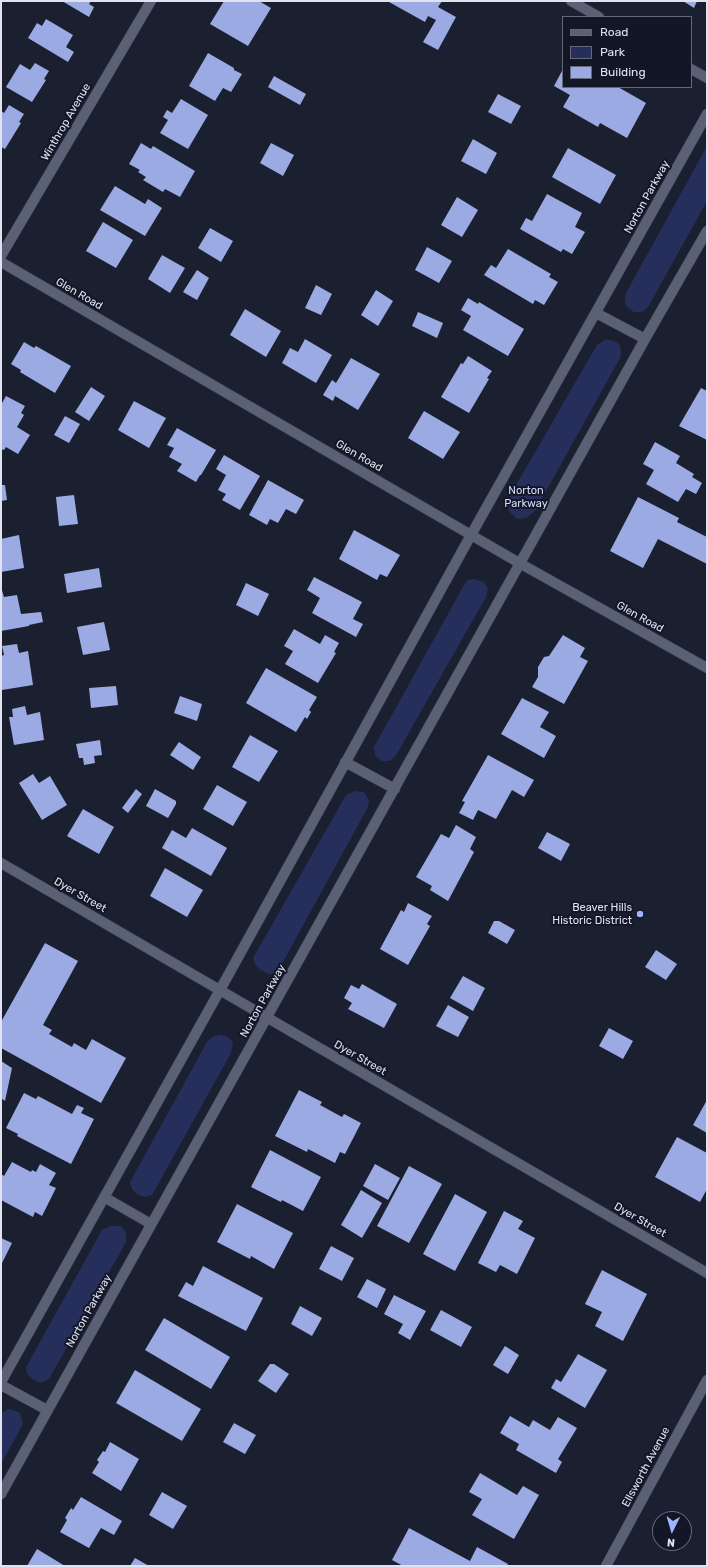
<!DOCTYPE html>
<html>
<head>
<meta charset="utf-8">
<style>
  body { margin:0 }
  #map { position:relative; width:708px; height:1567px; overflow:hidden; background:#1b2031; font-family:Rubik,sans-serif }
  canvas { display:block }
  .frame { position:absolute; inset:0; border:2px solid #e0e3ef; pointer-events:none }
  .legend { position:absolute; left:562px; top:16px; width:130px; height:72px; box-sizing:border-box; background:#121627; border:1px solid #646877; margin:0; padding:5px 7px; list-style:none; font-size:12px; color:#e0e3ef }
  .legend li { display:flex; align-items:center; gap:8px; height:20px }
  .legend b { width:20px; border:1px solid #646877 }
  .north { position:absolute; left:652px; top:1511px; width:40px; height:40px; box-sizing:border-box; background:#121627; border:1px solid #646877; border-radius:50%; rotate:185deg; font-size:11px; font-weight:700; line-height:16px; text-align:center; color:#e0e3ef }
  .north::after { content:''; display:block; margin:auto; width:14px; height:18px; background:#a0b3fd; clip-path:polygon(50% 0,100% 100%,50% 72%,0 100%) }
</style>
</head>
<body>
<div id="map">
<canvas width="708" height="1567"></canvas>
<div class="frame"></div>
<ul class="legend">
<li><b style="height:5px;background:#5b6175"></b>Road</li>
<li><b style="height:11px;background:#262f5c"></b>Park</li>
<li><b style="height:11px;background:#9baae3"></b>Building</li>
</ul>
<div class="north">N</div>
</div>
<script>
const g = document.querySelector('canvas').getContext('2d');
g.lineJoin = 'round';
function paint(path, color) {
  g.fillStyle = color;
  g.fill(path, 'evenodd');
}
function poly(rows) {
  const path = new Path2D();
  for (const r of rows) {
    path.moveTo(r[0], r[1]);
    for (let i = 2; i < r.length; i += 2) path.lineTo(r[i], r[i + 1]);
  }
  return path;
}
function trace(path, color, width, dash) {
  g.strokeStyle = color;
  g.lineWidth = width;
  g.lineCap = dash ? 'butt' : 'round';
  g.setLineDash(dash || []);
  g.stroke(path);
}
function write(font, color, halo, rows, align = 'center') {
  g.font = font + ' Rubik,sans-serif';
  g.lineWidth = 4;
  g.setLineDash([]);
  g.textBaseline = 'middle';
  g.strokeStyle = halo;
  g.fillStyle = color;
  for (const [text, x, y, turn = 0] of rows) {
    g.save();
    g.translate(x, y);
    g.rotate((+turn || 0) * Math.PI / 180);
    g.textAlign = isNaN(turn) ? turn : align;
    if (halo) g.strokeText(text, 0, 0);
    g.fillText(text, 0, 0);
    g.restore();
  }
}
const green = poly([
  [707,146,707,201,648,307,644,311,639,312,634,312,626,306,625,300,626,293],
  [606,339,616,342,620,345,621,355,619,360,535,511,526,518,517,519,509,511,508,505,508,499,597,345],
  [474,579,484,582,488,589,486,597,395,757,389,761,382,761,375,755,374,747,464,585,468,580],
  [355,791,364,792,369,800,368,807,277,973,269,974,261,970,256,966,253,958,346,795],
  [219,1035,226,1036,233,1042,231,1053,152,1195,145,1197,138,1195,132,1189,130,1182,207,1042,213,1037],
  [111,1226,120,1226,126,1232,126,1242,49,1379,41,1383,34,1380,27,1374,26,1367,102,1230],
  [9,1409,20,1413,23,1424,1,1464,1,1413]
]);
const building = poly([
  [62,1,91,1,89,4,94,7,89,17],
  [224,1,259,1,271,8,248,46,210,24],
  [390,1,442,1,438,7,456,17,438,50,423,42,436,20,428,16,425,22,389,2],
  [683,1,697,1,694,8],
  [46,19,73,35,66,47,74,52,68,62,28,38,37,23,42,26],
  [208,53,234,68,234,70,242,74,231,92,223,88,215,101,189,86],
  [35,63,49,71,44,79,46,80,32,102,6,87,20,64,30,70],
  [563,69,563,87,618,87,646,103,627,138,600,123,598,127,563,107,570,95,554,86],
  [274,76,306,94,300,105,268,87],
  [498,94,521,106,511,124,488,112],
  [181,99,208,115,188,149,160,133,168,120,163,117,167,110,172,113],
  [9,105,24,114,19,122,21,123,5,149,1,147,1,111,4,113],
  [473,139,497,153,486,174,461,161],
  [141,143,151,149,153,146,195,171,180,197,165,189,163,192,143,180,146,177,138,172,140,170,129,164],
  [271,143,294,155,283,176,260,163],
  [568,148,616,175,600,204,552,177],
  [115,186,145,204,148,199,162,208,145,236,100,210],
  [547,194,582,213,575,227,585,232,572,254,563,249,561,252,520,229,526,218,532,221],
  [457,197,478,210,462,237,441,225],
  [103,222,133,240,116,268,86,251],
  [210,228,233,241,221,262,198,248],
  [427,247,452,261,439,283,415,270],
  [508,249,551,274,549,277,558,282,544,305,535,300,533,304,484,275,491,265,496,268],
  [162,255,185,268,170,293,148,279],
  [197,270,209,278,197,300,183,292],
  [316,285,332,294,321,315,305,308],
  [376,290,393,301,378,326,361,315],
  [468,298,478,304,479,302,524,329,508,356,463,330,471,316,461,310],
  [245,309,281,331,266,357,230,335],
  [418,312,443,323,437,338,412,326],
  [305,339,332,355,316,383,282,363,290,348,298,352],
  [24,342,34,348,36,346,71,366,55,393,20,372,21,370,11,364],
  [468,356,492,371,487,378,489,379,469,413,441,397,461,363,463,364],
  [351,358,380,374,358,410,335,396,333,401,323,395,332,380,336,383],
  [91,387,105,396,89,421,75,412],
  [701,388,707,391,707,440,679,426],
  [6,396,25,406,21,413,24,415,17,427,30,435,18,454,6,447,4,450,1,449,1,402,2,403],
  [134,401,166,418,149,448,118,430],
  [424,411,460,432,443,459,408,438],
  [65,416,80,424,69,443,54,435],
  [177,428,216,450,201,475,200,475,196,482,177,471,182,464,169,457,174,448,167,445],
  [655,442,680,456,676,463,694,474,692,477,702,483,696,494,686,489,678,502,646,484,654,470,643,464],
  [224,455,260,476,240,510,222,500,226,494,218,490,226,475,216,469],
  [268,480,304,500,296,514,286,509,278,523,270,519,267,525,249,515],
  [1,485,5,485,7,500,1,501],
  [74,495,78,524,59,526,56,497],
  [638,497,679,518,677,522,707,537,707,564,658,539,643,568,610,551],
  [354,530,400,555,387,577,380,574,377,580,339,559],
  [19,535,24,568,1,572,1,539],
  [99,568,102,587,67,593,64,574],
  [314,577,362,602,353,619,363,624,356,637,312,613,320,598,307,590],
  [246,583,269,594,258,616,236,605],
  [1,587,4,597,17,595,21,614,41,612,43,622,29,625,29,626,1,631],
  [104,622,110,650,83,655,77,627],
  [294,629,320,644,325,635,339,643,334,652,336,653,318,683,285,664,293,651,284,646],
  [563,635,585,648,580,657,588,661,564,704,532,687,538,677,538,667,544,657,549,656],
  [17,644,19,653,28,651,33,685,2,690,1,681,1,656,4,655,2,646],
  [266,668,317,697,309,710,311,712,307,719,305,717,296,732,246,703],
  [116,686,118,705,91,708,89,688],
  [180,696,202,704,197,721,174,713],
  [522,698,549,712,540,727,556,736,544,758,501,734],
  [25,706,27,715,40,712,44,740,14,745,9,717,13,717,12,709],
  [250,735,278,751,259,782,232,767],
  [100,740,102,755,94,756,95,763,84,765,83,758,79,758,76,744],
  [179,742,201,757,193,770,170,755],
  [488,755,534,780,524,797,512,790,496,819,478,810,473,820,459,813,465,802,462,801],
  [33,774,39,783,50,776,67,805,42,820,19,783],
  [217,785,247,802,233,826,203,809],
  [136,789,142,794,128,813,122,808],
  [155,789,176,801,176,804,168,818,146,806],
  [83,809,114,827,99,854,67,836],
  [456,825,476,837,470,849,474,852,448,901,430,890,432,886,416,877,441,834,449,838],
  [192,828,227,848,211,876,162,848,172,830,186,838],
  [547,832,570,844,561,861,538,848],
  [165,868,203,890,187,917,150,896],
  [408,903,432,916,427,924,430,926,408,965,380,949,401,910,404,912],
  [494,921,499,921,515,930,507,944,488,933],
  [45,943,78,961,43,1025,52,1030,49,1034,72,1047,74,1043,86,1050,92,1039,126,1058,101,1103,1,1048,1,1022],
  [656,950,677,964,666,980,645,967],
  [463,976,485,988,473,1011,450,998],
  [362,984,397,1004,384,1028,348,1009,352,1003,344,998,351,985,359,989],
  [448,1005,469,1017,458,1037,436,1026],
  [609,1028,633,1041,623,1059,599,1046],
  [1,1061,12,1068,5,1101,1,1098],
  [299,1090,322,1102,320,1105,342,1117,344,1114,361,1123,345,1154,340,1152,335,1163,308,1149,307,1152,275,1136],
  [24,1093,36,1099,38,1096,72,1114,77,1105,84,1108,81,1113,94,1119,71,1164,17,1136,18,1134,6,1128],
  [707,1100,707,1133,693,1125],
  [677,1137,707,1153,707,1189,700,1202,655,1177],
  [270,1150,321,1177,303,1211,282,1200,281,1202,251,1187],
  [12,1162,31,1172,32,1170,36,1172,40,1164,56,1173,49,1185,56,1188,42,1216,35,1212,33,1217,1,1200,1,1174,4,1176],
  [375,1164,400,1178,388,1200,363,1186],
  [409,1166,442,1184,409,1243,377,1226],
  [361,1190,382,1203,362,1238,341,1225],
  [455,1194,487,1212,455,1271,423,1254],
  [237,1204,293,1233,274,1269,251,1256,250,1259,217,1242],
  [504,1211,523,1221,518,1229,535,1238,517,1274,500,1265,496,1272,478,1263],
  [1,1238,12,1243,1,1265],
  [331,1246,354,1258,342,1281,319,1269],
  [203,1266,263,1298,246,1331,178,1296,186,1282,193,1286],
  [602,1270,647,1294,623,1341,595,1326,602,1312,585,1304],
  [367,1279,386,1289,377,1308,357,1297],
  [394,1295,426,1311,410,1340,398,1333,403,1324,384,1314],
  [300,1306,322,1318,312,1336,291,1324],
  [441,1310,472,1327,461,1347,430,1330],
  [164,1318,230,1357,211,1389,145,1350],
  [505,1346,519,1355,508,1374,493,1365],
  [578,1354,607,1370,585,1408,551,1388,556,1379,561,1382],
  [270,1364,274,1364,289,1374,276,1393,258,1381],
  [135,1370,201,1409,182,1441,116,1403],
  [510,1416,529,1427,533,1420,550,1430,558,1417,577,1428,558,1459,562,1462,556,1473,516,1450,519,1444,500,1433],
  [234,1423,256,1435,245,1454,223,1442],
  [110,1442,139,1459,121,1491,92,1473,99,1462,97,1460,103,1451,105,1452],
  [480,1473,517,1495,523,1486,539,1495,514,1539,472,1515,482,1499,469,1492],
  [162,1492,187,1506,173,1529,149,1515],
  [81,1497,122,1521,114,1535,101,1528,89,1548,60,1532,67,1520,65,1518,71,1508,73,1510],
  [409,1528,470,1561,477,1547,508,1564,507,1566,403,1566,392,1560],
  [37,1549,65,1566,27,1566],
  [135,1558,149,1566,130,1566]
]);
const street = poly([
  [571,1,599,17],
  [691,69,707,78],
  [1,256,151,1],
  [1,262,521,564,707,668],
  [596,313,645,339],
  [345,762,395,789],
  [1,863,707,1273],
  [104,1197,151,1224],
  [1,1382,220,990,471,535,707,114],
  [1,1385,47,1410],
  [1,1494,645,339,707,231],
  [606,1566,707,1380]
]);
const markers = [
  [640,914,4,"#a0b3fd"]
];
const streetNames = [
  ["Winthrop Avenue",66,122,-60],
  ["Norton Parkway",647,197,-61],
  ["Glen Road",79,294,30],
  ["Glen Road",359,456,30],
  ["Glen Road",640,617,29],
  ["Dyer Street",80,895,30],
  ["Norton Parkway",263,1001,-61],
  ["Dyer Street",360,1058,30],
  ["Dyer Street",640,1220,30],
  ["Norton Parkway",89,1311,-61],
  ["Ellsworth Avenue",646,1467,-62]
];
const parkNames = [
  ["Norton",526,491],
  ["Parkway",526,504]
];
const poiNames = [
  ["Beaver Hills",632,908],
  ["Historic District",632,921]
];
paint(green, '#262f5c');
paint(building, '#9baae3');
trace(street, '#363947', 11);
trace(street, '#5b6175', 10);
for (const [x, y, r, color] of markers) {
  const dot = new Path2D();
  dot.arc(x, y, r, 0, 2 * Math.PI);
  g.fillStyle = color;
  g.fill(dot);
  trace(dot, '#121627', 1.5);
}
write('11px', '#e0e3ef', '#121627', streetNames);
write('11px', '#d4defe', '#121627', parkNames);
write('11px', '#e0e3ef', '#121627', poiNames, 'right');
</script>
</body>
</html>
